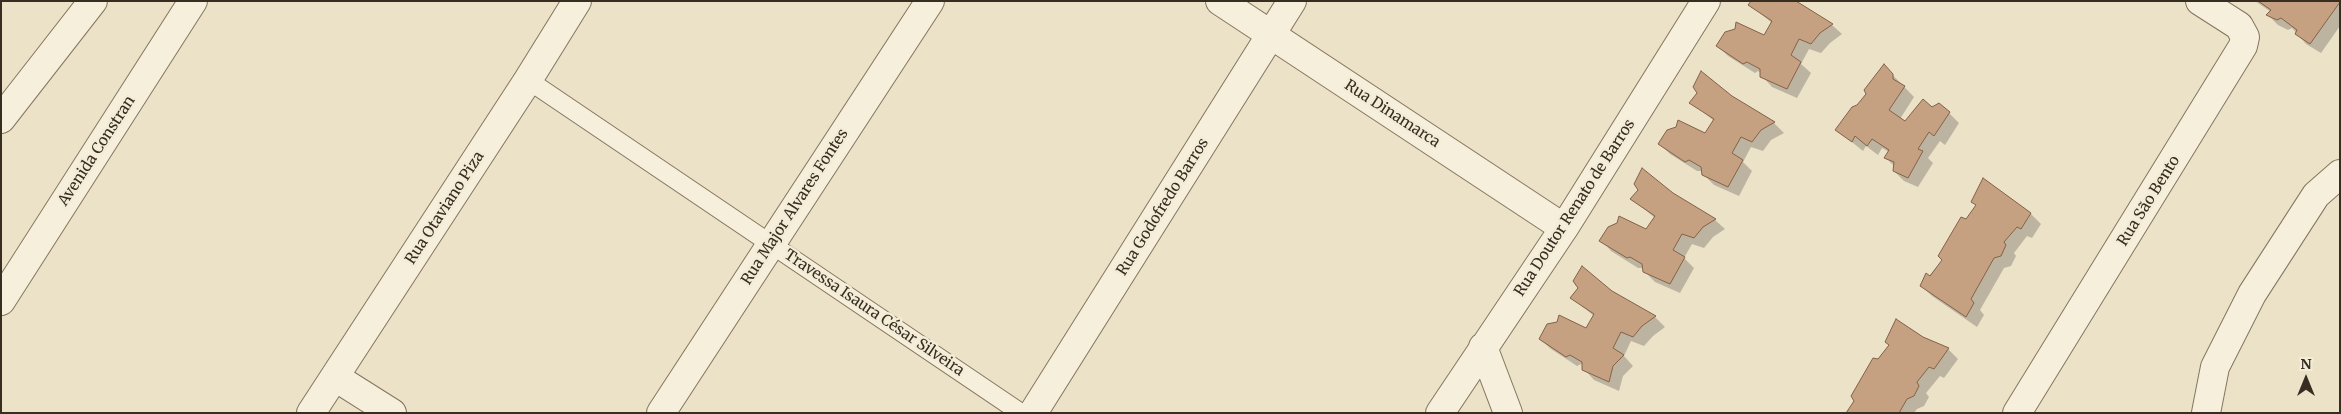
<!DOCTYPE html>
<html>
<head>
<meta charset="utf-8">
<style>
  body { margin:0 }
  #map { position:relative; width:2341px; height:414px; overflow:hidden; background:#ebe2c8; font-family:Merriweather,serif }
  canvas { display:block }
  .frame { position:absolute; inset:0; border:2px solid #372d21; pointer-events:none }
  .north { position:absolute; left:2281px; top:354px; width:50px; height:50px; -webkit-text-stroke:4px #f3ecd7; paint-order:stroke; rotate:0deg; font-size:14px; font-weight:700; line-height:20px; text-align:center; color:#372d21 }
  .north::after { content:''; display:block; margin:auto; width:18px; height:22px; background:#372d21; clip-path:polygon(50% 0,100% 100%,50% 72%,0 100%) }
</style>
</head>
<body>
<div id="map">
<canvas width="2341" height="414"></canvas>
<div class="frame"></div>
<div class="north">N</div>
</div>
<script>
const g = document.querySelector('canvas').getContext('2d');
g.lineJoin = 'round';
function paint(path, color) {
  g.fillStyle = color;
  g.fill(path, 'evenodd');
}
function poly(rows) {
  const path = new Path2D();
  for (const r of rows) {
    path.moveTo(r[0], r[1]);
    for (let i = 2; i < r.length; i += 2) path.lineTo(r[i], r[i + 1]);
  }
  return path;
}
function trace(path, color, width, dash) {
  g.strokeStyle = color;
  g.lineWidth = width;
  g.lineCap = dash ? 'butt' : 'round';
  g.setLineDash(dash || []);
  g.stroke(path);
}
function write(font, color, halo, rows, align = 'center') {
  g.font = font + ' Merriweather,serif';
  g.lineWidth = 5;
  g.setLineDash([]);
  g.textBaseline = 'middle';
  g.strokeStyle = halo;
  g.fillStyle = color;
  for (const [text, x, y, turn = 0] of rows) {
    g.save();
    g.translate(x, y);
    g.rotate((+turn || 0) * Math.PI / 180);
    g.textAlign = isNaN(turn) ? turn : align;
    if (halo) g.strokeText(text, 0, 0);
    g.fillText(text, 0, 0);
    g.restore();
  }
}
const shadow = poly([
  [1794,1,1832,25,1842,34,1830,43,1821,53,1809,49,1801,64,1811,73,1797,98,1772,87,1762,76,1761,73,1758,71,1755,73,1728,56,1718,46,1764,36,1772,23,1750,5],
  [2255,1,2340,1,2340,26,2321,53,2306,44,2292,28,2288,30,2278,25,2268,15,2271,12],
  [1884,66,1914,97,1900,119,1905,123,1932,109,1949,113,1959,123,1945,145,1940,141,1928,158,1933,163,1918,187,1904,181,1894,171,1894,166,1886,158,1889,152,1882,148,1878,155,1866,146,1863,151,1837,130,1858,106],
  [1731,97,1774,123,1784,133,1771,140,1763,151,1751,147,1743,162,1752,171,1739,196,1714,185,1703,174,1703,171,1697,171,1670,154,1660,144,1677,128,1706,134,1714,121,1691,102],
  [1984,180,2031,214,2041,224,2032,238,2027,236,2014,253,2016,256,2011,266,2004,268,1980,310,1984,315,1977,327,1932,296,1921,285,1943,260,1966,220,1977,206],
  [1672,194,1715,220,1725,229,1713,237,1704,248,1692,244,1684,258,1694,268,1680,293,1655,282,1644,271,1644,268,1638,268,1611,251,1601,240,1647,231,1655,218,1632,199],
  [1611,292,1655,317,1665,327,1653,336,1644,346,1631,341,1624,356,1633,366,1623,376,1619,391,1594,380,1584,369,1583,366,1581,364,1577,366,1551,349,1540,339,1586,329,1594,316,1572,298],
  [1922,338,1948,349,1958,359,1944,378,1940,376,1926,393,1929,397,1924,406,1917,409,1914,413,1847,413,1879,360]
]);
const building = poly([
  [1751,1,1796,1,1833,24,1820,33,1811,44,1799,39,1791,55,1801,62,1787,89,1760,77,1760,69,1747,62,1743,64,1716,46,1725,32,1735,29,1736,22,1764,35,1772,21,1748,5,1751,1],
  [2258,1,2340,1,2340,2,2310,44,2295,34,2297,30,2281,18,2277,20,2266,15,2271,10,2258,1],
  [1884,64,1893,74,1893,79,1905,86,1889,110,1905,121,1923,99,1932,107,1939,103,1950,112,1934,136,1929,132,1918,149,1923,151,1908,178,1893,171,1894,162,1884,158,1889,150,1872,139,1867,146,1855,136,1852,142,1835,130,1852,107,1857,105,1866,94,1864,90,1884,64],
  [1701,71,1732,96,1775,122,1761,130,1752,142,1741,137,1732,153,1743,160,1728,187,1702,175,1701,167,1689,160,1685,162,1658,144,1667,130,1676,127,1678,120,1705,133,1714,119,1689,103,1697,93,1693,87,1701,71],
  [1642,168,1673,193,1716,219,1703,227,1694,238,1682,234,1673,250,1685,257,1670,284,1643,272,1642,264,1630,257,1627,258,1599,241,1608,227,1617,223,1619,216,1646,229,1655,216,1630,199,1638,190,1634,184,1642,168],
  [1983,178,2031,213,2021,229,2017,227,2004,242,2006,245,2001,256,1994,258,1971,299,1974,303,1966,317,1920,286,1926,273,1930,276,1942,260,1938,256,1961,217,1966,219,1976,205,1971,202,1983,178],
  [1582,266,1612,291,1656,316,1642,326,1633,337,1621,332,1613,348,1624,355,1613,366,1609,382,1582,370,1582,362,1570,355,1566,357,1539,339,1547,324,1557,322,1559,315,1586,328,1594,314,1570,298,1578,288,1573,281,1582,266],
  [1896,319,1923,337,1949,348,1934,369,1929,367,1917,382,1919,386,1914,396,1907,399,1899,413,1846,413,1854,401,1851,396,1873,358,1878,359,1889,345,1885,342,1896,319]
]);
const service = poly([
  [528,80,1021,413]
]);
const minor = poly([
  [1220,1,1564,228],
  [1,119,93,1],
  [1,301,193,1],
  [1483,347,1508,413],
  [335,377,392,413],
  [311,413,528,80,577,1],
  [661,413,930,1],
  [1033,413,1292,1],
  [1440,413,1564,228,1706,1],
  [2017,413,2243,46,2245,37,2239,26,2200,1],
  [2206,413,2215,367,2252,294,2316,195,2340,174]
]);
const streetNames = [
  ["Rua Dinamarca",1392,114,33],
  ["Avenida Constran",97,151,-57],
  ["Rua São Bento",2149,201,-58],
  ["Rua Major Alvares Fontes",795,207,-57],
  ["Rua Godofredo Barros",1163,207,-58],
  ["Rua Otaviano Piza",445,208,-57],
  ["Rua Doutor Renato de Barros",1575,208,-57],
  ["Travessa Isaura César Silveira",874,313,34]
];
paint(shadow, '#0003');
paint(building, '#c5a182');
trace(building, '#826147', 1);
trace(service, '#85755f', 20);
trace(minor, '#85755f', 30);
trace(service, '#f6efdb', 18);
trace(minor, '#f6efdb', 28);
write('15px', '#372d21', '#f3ecd7', streetNames);
</script>
</body>
</html>
